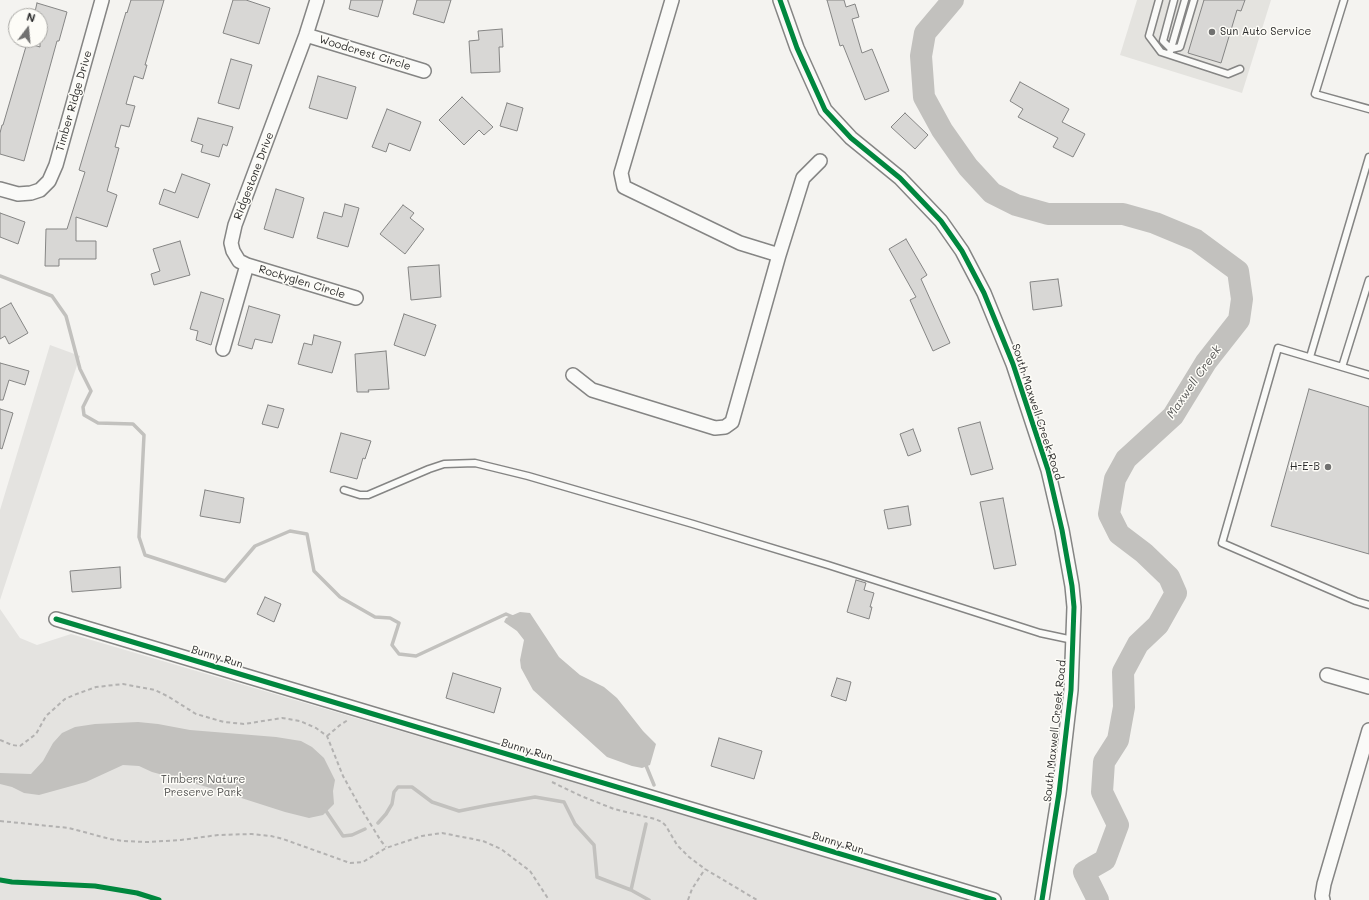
<!DOCTYPE html>
<html>
<head>
<meta charset="utf-8">
<style>
  body { margin:0 }
  #map { position:relative; width:1369px; height:900px; overflow:hidden; background:#f4f3f0; font-family:Mali,sans-serif }
  canvas { display:block }
  .north { position:absolute; left:8px; top:8px; width:40px; height:40px; box-sizing:border-box; background:#fdfcf7; border:1px solid #a9a8a5; border-radius:50%; rotate:16deg; font-size:11px; font-weight:700; line-height:16px; text-align:center; color:#2b2b2b }
  .north::after { content:''; display:block; margin:auto; width:14px; height:18px; background:#717170; clip-path:polygon(50% 0,100% 100%,50% 72%,0 100%) }
</style>
</head>
<body>
<div id="map">
<canvas width="1369" height="900"></canvas>
<div class="north">N</div>
</div>
<script>
const g = document.querySelector('canvas').getContext('2d');
g.lineJoin = 'round';
function paint(path, color) {
  g.fillStyle = color;
  g.fill(path, 'evenodd');
}
function poly(rows) {
  const path = new Path2D();
  for (const r of rows) {
    path.moveTo(r[0], r[1]);
    for (let i = 2; i < r.length; i += 2) path.lineTo(r[i], r[i + 1]);
  }
  return path;
}
function trace(path, color, width, dash) {
  g.strokeStyle = color;
  g.lineWidth = width;
  g.lineCap = dash ? 'butt' : 'round';
  g.setLineDash(dash || []);
  g.stroke(path);
}
function write(font, color, halo, rows, align = 'center') {
  g.font = font + ' Mali,sans-serif';
  g.lineWidth = 3;
  g.setLineDash([]);
  g.textBaseline = 'middle';
  g.strokeStyle = halo;
  g.fillStyle = color;
  for (const [text, x, y, turn = 0] of rows) {
    g.save();
    g.translate(x, y);
    g.rotate((+turn || 0) * Math.PI / 180);
    g.textAlign = isNaN(turn) ? turn : align;
    if (halo) g.strokeText(text, 0, 0);
    g.fillText(text, 0, 0);
    g.restore();
  }
}
const built = poly([
  [1137,0,1271,0,1242,93,1120,55]
]);
const green = poly([
  [50,345,80,356,0,600,0,510],
  [0,609,20,638,37,645,71,634,974,900,0,900]
]);
const water = poly([
  [520,612,530,613,559,657,580,675,604,687,617,698,643,731,656,744,650,765,642,768,632,766,607,757,533,690,521,668,520,660,524,640,517,631,504,622,506,618],
  [138,722,158,724,190,730,276,737,301,741,312,747,324,758,335,780,333,791,334,804,323,815,309,818,285,812,207,787,152,772,139,766,123,765,86,782,39,795,24,793,12,787,0,784,0,773,31,774,43,761,53,743,62,733,75,727,95,724]
]);
const stream = poly([
  [0,276,52,296,66,316,80,369,91,391,83,407,84,415,98,423,133,424,144,435,139,537,145,555,225,581,255,546,290,531,307,534,314,571,340,597,375,617,390,618,399,623,392,645,399,654,416,656,506,614,515,618],
  [645,763,654,785],
  [324,808,343,836,352,835,365,829],
  [378,823,386,814,392,804,394,792,398,787,412,787,432,802,459,811,489,805,535,797,564,802,575,824,594,845,597,877,631,890],
  [646,824,631,890,649,900]
]);
const river = poly([
  [953,0,925,33,921,56,924,97,942,130,968,167,992,193,1016,205,1048,214,1123,214,1155,223,1196,240,1238,271,1242,299,1239,320,1206,362,1173,416,1126,459,1115,479,1109,514,1119,534,1144,553,1169,577,1176,593,1158,625,1138,644,1123,672,1124,707,1118,740,1104,762,1102,792,1118,825,1105,860,1084,872,1098,900]
]);
const building = poly([
  [131,0,164,0,145,65,147,65,143,79,134,76,126,104,135,106,129,127,121,125,115,147,119,148,107,191,117,195,107,227,76,217,76,241,96,241,96,259,59,259,59,266,45,266,46,229,67,229,85,172,79,170,126,12,127,13,131,0],
  [233,0,246,0,270,8,259,44,223,33,233,0],
  [351,0,383,0,378,17,349,9,351,0],
  [417,0,451,0,444,23,413,14,417,0],
  [827,0,844,0,846,7,855,4,859,17,852,19,862,53,872,49,889,91,865,100,843,45,840,46,827,0],
  [1204,0,1245,0,1241,11,1237,10,1221,63,1188,53,1204,0],
  [37,3,67,12,59,41,57,41,24,161,0,154,0,133,2,125,3,125,27,43,40,47,40,16,34,16,37,3],
  [502,29,503,47,499,47,500,72,471,73,469,41,479,40,478,31,502,29],
  [231,59,252,65,239,109,218,103,231,59],
  [318,76,356,87,347,119,309,108,318,76],
  [1020,82,1069,109,1062,122,1085,134,1073,157,1053,147,1058,138,1018,117,1023,109,1010,101,1020,82],
  [462,97,493,127,484,135,479,130,464,145,439,120,462,97],
  [507,103,523,108,517,131,500,126,507,103],
  [387,109,421,122,410,151,389,143,386,152,372,147,387,109],
  [905,113,928,135,915,149,891,127,905,113],
  [198,118,233,127,227,146,223,144,219,157,201,152,203,145,191,141,198,118],
  [182,174,210,184,198,218,159,204,164,189,175,193,182,174],
  [276,189,304,198,293,238,264,229,276,189],
  [345,204,359,208,348,247,317,238,324,212,342,217,345,204],
  [403,205,414,213,410,218,424,229,405,254,380,234,403,205],
  [0,213,25,222,18,244,0,237,0,213],
  [906,239,927,275,921,279,950,343,933,351,910,300,916,297,889,249,906,239],
  [180,241,190,275,154,285,151,274,160,271,153,249,180,241],
  [439,265,441,297,411,300,408,267,439,265],
  [1058,279,1062,306,1033,310,1030,282,1058,279],
  [201,292,224,299,211,345,196,340,198,331,190,329,201,292],
  [11,303,28,333,9,344,5,336,0,339,0,309,11,303],
  [249,306,280,315,272,343,255,339,252,349,238,345,249,306],
  [404,314,436,325,425,356,394,345,404,314],
  [314,335,341,342,332,373,298,364,304,343,312,345,314,335],
  [386,351,389,389,368,390,369,392,357,392,355,354,386,351],
  [0,363,29,371,25,385,9,380,3,400,0,400,0,363],
  [1309,389,1369,407,1369,554,1271,526,1309,389],
  [268,405,284,409,278,428,262,424,268,405],
  [0,409,13,413,2,449,0,448,0,409],
  [980,422,993,469,971,475,958,428,980,422],
  [913,429,921,451,908,456,900,434,913,429],
  [341,433,371,441,365,459,363,458,357,479,330,472,341,433],
  [205,490,244,498,240,523,200,516,205,490],
  [1003,498,1016,565,994,569,980,502,1003,498],
  [908,506,911,525,888,529,884,510,908,506],
  [120,567,121,588,72,592,70,571,120,567],
  [856,580,866,583,864,590,874,593,870,607,872,607,869,619,847,612,856,580],
  [265,597,281,604,274,622,257,614,265,597],
  [453,673,501,688,494,713,446,698,453,673],
  [837,678,851,682,846,701,831,696,837,678],
  [719,738,762,751,754,779,711,766,719,738]
]);
const path = poly([
  [327,736,340,725,348,720],
  [0,740,12,745,20,746,36,734,46,716,65,699,74,695,96,687,123,684,155,690,169,697,196,714,224,722,244,724,282,718,300,721,316,728,327,736,343,776,360,807,381,841,386,847],
  [552,782,581,796,614,809,655,819,662,822,666,826,677,845,689,857,705,869,757,900],
  [0,821,69,828,110,839,123,841,147,842,181,840,218,835,252,834,271,836,283,839,350,863,363,862,386,848,422,836,442,833,483,841,501,849,530,871,549,900],
  [688,900,692,889,705,869]
]);
const lane = poly([
  [1159,0,1149,36,1161,52,1228,74,1240,69],
  [1174,0,1163,41,1171,49,1180,47,1194,0],
  [1344,0,1315,94,1369,109],
  [1170,52,1185,0],
  [1310,357,1369,157],
  [1342,367,1369,280],
  [1369,375,1278,348,1222,543,1356,601,1369,605],
  [344,490,360,495,368,495,429,469,444,464,475,463,528,476,693,524,828,565,1040,633,1073,640]
]);
const street = poly([
  [317,0,306,35,235,225,231,243,233,251,239,261,247,265,356,298],
  [672,0,621,173,624,187,740,243,779,255,803,178,820,161],
  [780,0,797,48,825,110,851,138,900,178,941,221,962,251,984,293,1013,364,1048,470,1062,530,1072,586,1074,607,1071,690,1059,793,1042,900],
  [306,35,424,71],
  [0,189,18,194,31,193,40,190,49,181,56,165,102,0],
  [223,349,247,265],
  [573,375,592,390,715,428,725,427,732,422,779,255],
  [56,619,994,900],
  [1327,675,1369,687],
  [1323,900,1322,896,1324,884,1369,730]
]);
const cycleway = poly([
  [780,0,797,48,825,110,851,138,900,178,941,221,962,251,984,293,1013,364,1048,470,1062,530,1072,586,1074,607,1071,690,1059,793,1042,900],
  [56,619,994,900],
  [0,880,12,882,95,886,137,893,159,900]
]);
const markers = [
  [1212,32,4,"#717170"],
  [1328,467,4,"#717170"]
];
const poiNames = [
  ["Sun Auto Service",1220,32],
  ["H-E-B",1320,467,"right"]
];
const streetNames = [
  ["Woodcrest Circle",365,53,17],
  ["Timber Ridge Drive",74,101,-74],
  ["Ridgestone Drive",254,176,-69],
  ["Rockyglen Circle",302,282,17],
  ["South Maxwell Creek Road",1037,412,72],
  ["Bunny Run",217,657,17],
  ["South Maxwell Creek Road",1055,731,-84],
  ["Bunny Run",527,750,17],
  ["Bunny Run",838,843,17]
];
const parkNames = [
  ["Timbers Nature",203,780],
  ["Preserve Park",203,793]
];
const waterNames = [
  ["Maxwell Creek",1194,382,-55]
];
paint(built, '#e4e3df');
paint(green, '#e4e3e0');
paint(water, '#c2c1be');
trace(stream, '#c2c1be', 3.5);
trace(river, '#c2c1be', 22);
paint(building, '#d8d7d5');
trace(building, '#858584', 1);
trace(lane, '#858584', 9);
trace(street, '#858584', 16);
trace(path, '#b3b2b1', 2, [4, 3]);
trace(lane, '#fafaf8', 6);
trace(street, '#fafaf8', 13);
trace(cycleway, '#00873e', 5);
for (const [x, y, r, color] of markers) {
  const dot = new Path2D();
  dot.arc(x, y, r, 0, 2 * Math.PI);
  g.fillStyle = color;
  g.fill(dot);
  trace(dot, '#fdfcf7', 1.5);
}
write('11px', '#2b2b2b', '#fdfcf7', poiNames, 'left');
write('11px', '#2b2b2b', '#fdfcf7', streetNames);
write('11px', '#565655', '#fdfcf7', parkNames);
write('italic 12px', '#585857', '#fdfcf7', waterNames);
</script>
</body>
</html>
